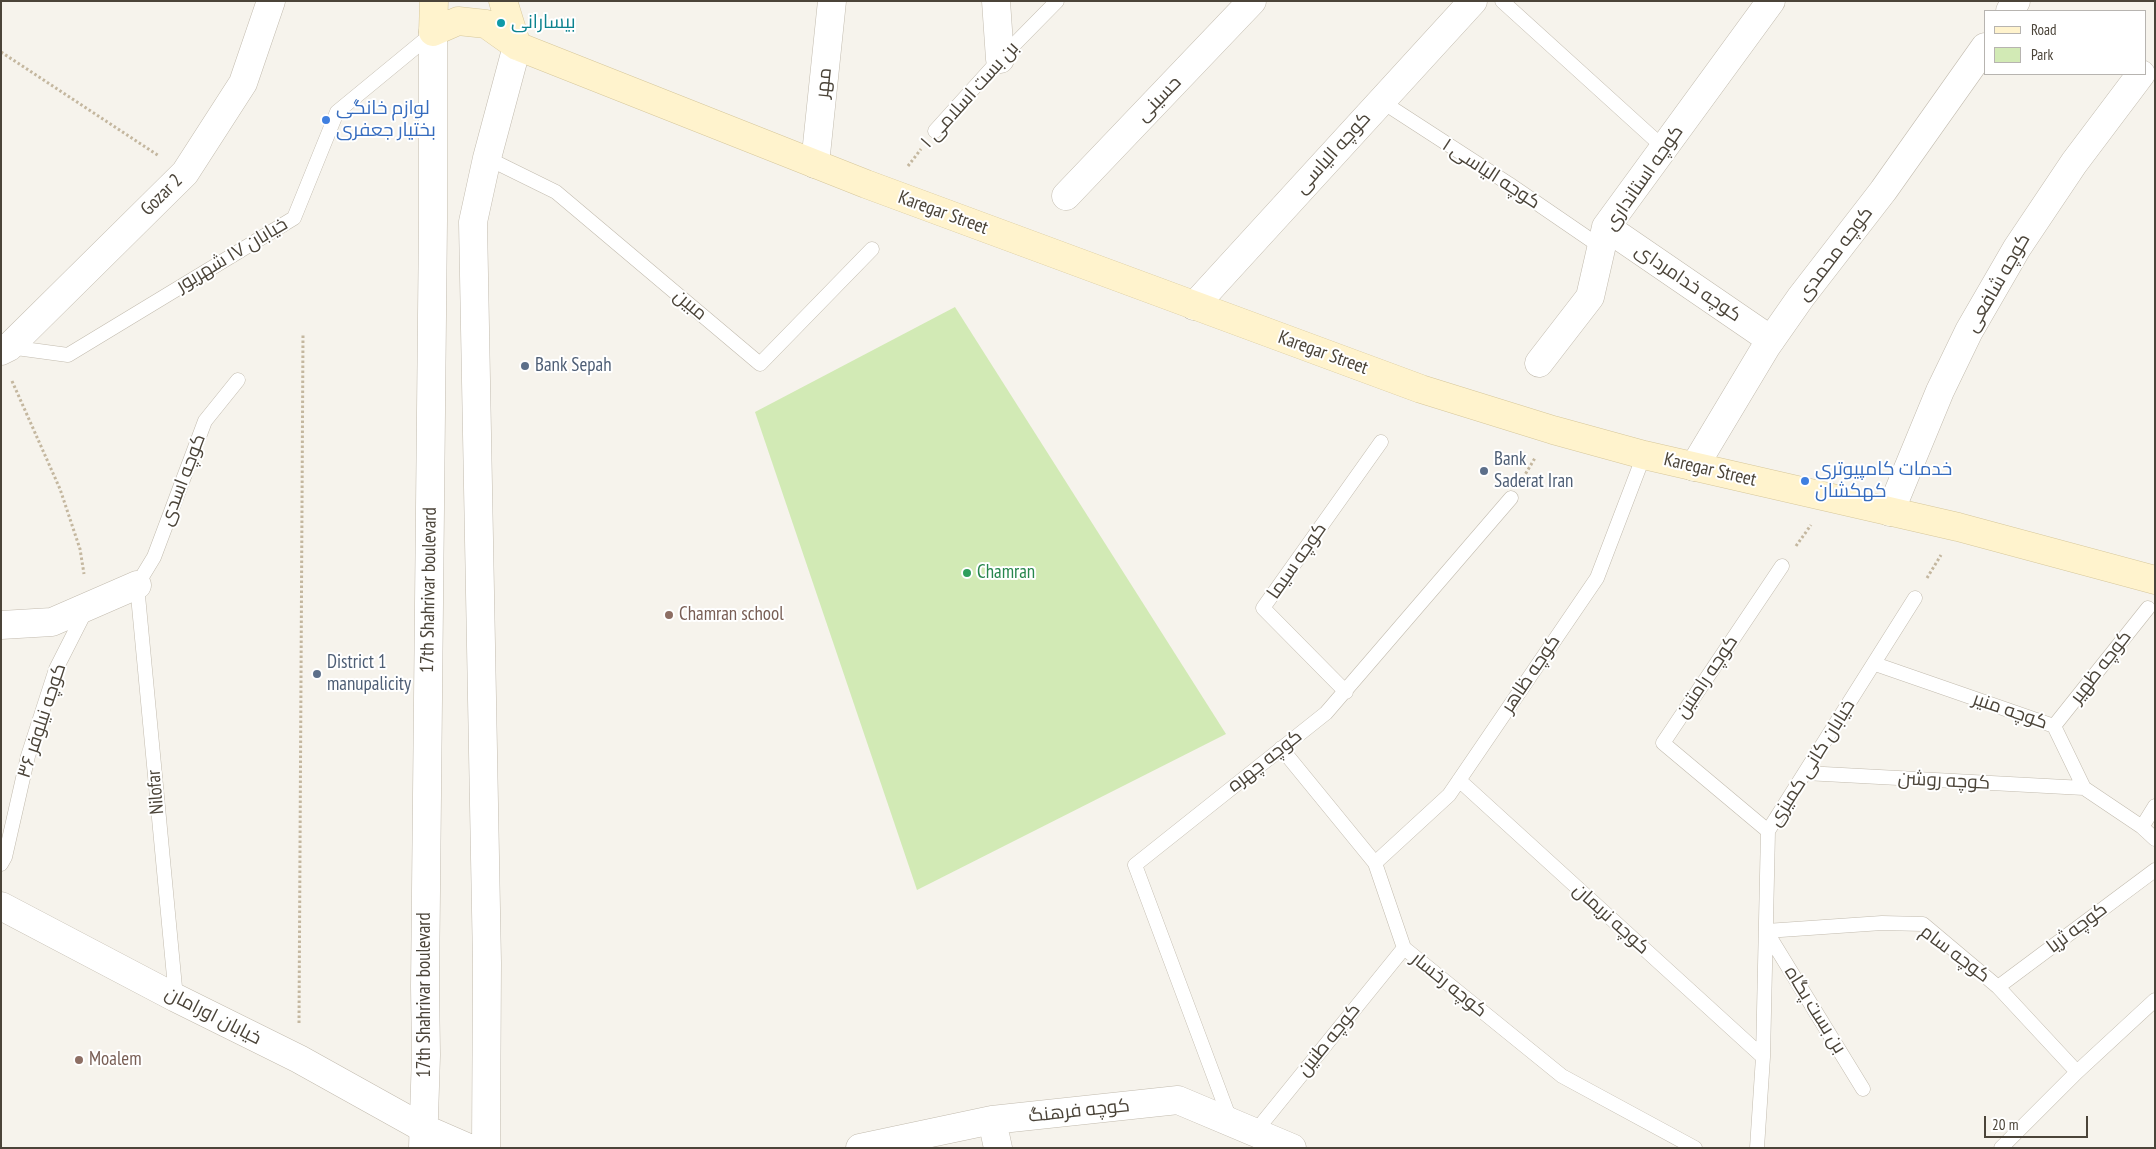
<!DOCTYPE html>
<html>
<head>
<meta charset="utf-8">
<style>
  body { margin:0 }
  #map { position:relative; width:2156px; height:1149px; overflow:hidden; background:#f6f3ec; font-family:"PT Sans Narrow",sans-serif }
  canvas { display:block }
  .frame { position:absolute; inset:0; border:2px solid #4b4439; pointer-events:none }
  .legend { position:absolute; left:1984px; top:10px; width:162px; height:65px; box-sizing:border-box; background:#fff; border:1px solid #b7b4b0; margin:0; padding:6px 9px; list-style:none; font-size:15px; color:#4b4439 }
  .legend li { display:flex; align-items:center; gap:10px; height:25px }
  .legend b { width:25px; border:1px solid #b7b4b0 }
  .scale { position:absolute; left:1984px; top:1116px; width:104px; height:22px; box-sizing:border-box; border:2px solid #4b4439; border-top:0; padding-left:6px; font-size:15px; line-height:18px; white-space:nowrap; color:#4b4439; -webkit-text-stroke:4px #fff; paint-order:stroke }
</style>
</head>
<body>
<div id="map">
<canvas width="2156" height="1149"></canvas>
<div class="frame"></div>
<ul class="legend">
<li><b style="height:6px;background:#fff3cd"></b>Road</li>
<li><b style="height:14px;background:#d2eab5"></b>Park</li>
</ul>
<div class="scale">20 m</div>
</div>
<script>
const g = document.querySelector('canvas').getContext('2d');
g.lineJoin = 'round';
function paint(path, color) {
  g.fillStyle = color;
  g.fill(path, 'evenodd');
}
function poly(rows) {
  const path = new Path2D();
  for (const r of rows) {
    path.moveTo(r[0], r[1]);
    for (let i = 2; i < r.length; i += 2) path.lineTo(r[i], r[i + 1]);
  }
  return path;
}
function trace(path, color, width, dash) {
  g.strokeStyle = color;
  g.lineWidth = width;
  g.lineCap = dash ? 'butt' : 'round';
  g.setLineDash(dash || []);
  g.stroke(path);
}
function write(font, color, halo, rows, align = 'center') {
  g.font = font + ' "PT Sans Narrow",Cairo,sans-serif';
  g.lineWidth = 4;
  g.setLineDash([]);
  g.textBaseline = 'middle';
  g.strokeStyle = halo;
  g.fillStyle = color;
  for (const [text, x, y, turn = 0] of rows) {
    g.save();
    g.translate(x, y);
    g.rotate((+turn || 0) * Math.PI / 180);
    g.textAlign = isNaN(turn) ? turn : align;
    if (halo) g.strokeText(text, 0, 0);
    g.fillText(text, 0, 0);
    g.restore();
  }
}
const green = poly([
  [955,307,1226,734,917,890,755,412]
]);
const path = poly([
  [1,52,159,156],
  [908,166,921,149],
  [12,381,60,489,80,549,84,574],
  [1523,478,1535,458],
  [1796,546,1811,525],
  [1927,578,1941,555],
  [299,1023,303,334]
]);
const service = poly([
  [1502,1,1664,148],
  [1381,101,1509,184,1601,247],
  [935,131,1000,59,1057,1],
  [487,158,556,192,760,364,872,249],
  [9,347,68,355,294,218,337,112,433,33],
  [1875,664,2054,726,2084,788,2142,827,2155,839],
  [1346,692,1263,608,1381,442],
  [2054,726,2148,608],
  [1281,748,1375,863,1404,948,1562,1076,1695,1148],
  [1805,773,2084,788],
  [1459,780,1763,1057],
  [2142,827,2155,806],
  [1768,831,1663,743,1782,566],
  [1375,863,1449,795,1597,578,1644,455],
  [1,864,5,857,28,756,56,669,86,610],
  [1998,987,2155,870],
  [176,998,137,585,154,557,205,421,238,380],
  [1863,1089,1766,931,1882,923,1923,924,1998,987,2077,1072],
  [1231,1122,1135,865,1326,713,1511,498],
  [1255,1137,1255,1132,1404,948],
  [1757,1148,1763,1057,1768,831,1915,598],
  [2001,1148,2077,1072,2155,1000]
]);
const minor = poly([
  [996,1,1000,59],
  [2010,11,2016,1],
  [815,164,832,1],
  [1066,196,1252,1],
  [1606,227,1771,340],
  [1194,306,1473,1],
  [1,351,9,347,185,173,243,83,271,1],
  [1539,363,1590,297,1606,227,1771,1],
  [1694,467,1766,347,1801,297,1883,191,1985,47],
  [1890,512,1940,391,1969,331,2017,248,2074,163,2141,74],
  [1,625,52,622,137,585],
  [1,906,176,998,299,1059,423,1128],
  [992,1120,998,1148],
  [860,1148,992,1120,1178,1100,1292,1148]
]);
const tertiary = poly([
  [423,1128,469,1148],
  [423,1148,426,1055,425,986,433,220,433,32],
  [486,1148,487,963,473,222,487,158,517,46]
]);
const secondary = poly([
  [434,1,433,32,458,21,486,24,517,46,866,184,1421,389,1553,430,1644,455,1958,527,2155,580],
  [503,1,517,46]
]);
const markers = [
  [501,23,5,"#0f9aa8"],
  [326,120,5,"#3f7fe0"],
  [525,366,5,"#5c6f8a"],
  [1484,471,5,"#5c6f8a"],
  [1805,481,5,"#3f7fe0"],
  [967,573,5,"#2e9e5b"],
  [669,615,5,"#8d6e63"],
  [317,674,5,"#5c6f8a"],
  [79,1060,5,"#8d6e63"]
];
const cultureNames = [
  ["بیسارانی",511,23]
];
const streetNames = [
  ["مهر",824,83,-84],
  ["بن بست اسلامی ۱",970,95,-48],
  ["حسینی",1159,99,-46],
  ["کوچه الیاسی",1333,153,-48],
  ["کوچه الیاسی ۱",1491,174,33],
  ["کوچه استانداری",1644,178,-55],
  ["Gozar 2",162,195,-45],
  ["Karegar Street",943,213,20],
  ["کوچه محمدی",1835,254,-53],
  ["خیابان ۱۷ شهریور",232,255,-31],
  ["کوچه خدامردای",1688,283,34],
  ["کوچه شافعی",1998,283,-60],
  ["مبین",690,305,40],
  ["Karegar Street",1323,353,20],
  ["Karegar Street",1710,470,13],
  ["کوچه اسدی",183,480,-69],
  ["کوچه سیما",1297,561,-55],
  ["17th Shahrivar boulevard",429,590,-89],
  ["کوچه ظهیر",2101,667,-52],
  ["کوچه ظاهر",1531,674,-56],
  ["کوچه رامتین",1707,677,-56],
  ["کوچه منیر",2010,711,19],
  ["کوچه نیلوفر ۳۶",42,721,-72],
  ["کوچه چهره",1265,761,-38],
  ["خیابان کانی کمیزی",1812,763,-58],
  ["کوچه روشن",1944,781,3],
  ["Nilofar",156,792,-95],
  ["کوچه نریمان",1611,919,42],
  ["کوچه ثریا",2077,928,-37],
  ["کوچه سام",1955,954,37],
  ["کوچه رخسار",1449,985,39],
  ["17th Shahrivar boulevard",425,995,-90],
  ["بن بست پگاه",1815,1010,58],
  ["خیابان اورامان",213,1016,27],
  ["کوچه طنین",1329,1040,-51],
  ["کوچه فرهنگ",1079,1111,-6]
];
const shopNames = [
  ["لوازم خانگی",336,109],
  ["بختیار جعفری",336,131],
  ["خدمات کامپیوتری",1815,470],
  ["کهکشان",1815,492]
];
const serviceNames = [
  ["Bank Sepah",535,366],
  ["Bank",1494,460],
  ["Saderat Iran",1494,482],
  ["District 1",327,663],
  ["manupalicity",327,685]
];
const leisureNames = [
  ["Chamran",977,573]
];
const educationNames = [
  ["Chamran school",679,615],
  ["Moalem",89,1060]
];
paint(green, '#d2eab5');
trace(service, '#c2bbae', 15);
trace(minor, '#c2bbae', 29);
trace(tertiary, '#c2bbae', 29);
trace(secondary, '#d6c79b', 29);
trace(path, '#c4b79f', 3, [2.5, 2.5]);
trace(service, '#fff', 14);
trace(minor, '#fff', 28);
trace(tertiary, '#fff', 28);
trace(secondary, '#fff3cd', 28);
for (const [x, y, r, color] of markers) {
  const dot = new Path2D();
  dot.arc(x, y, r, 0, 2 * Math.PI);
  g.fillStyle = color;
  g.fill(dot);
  trace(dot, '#fff', 2);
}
write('19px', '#0d838f', '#fff', cultureNames, 'left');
write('19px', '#4b4439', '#fff', streetNames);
write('19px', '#366cbe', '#fff', shopNames, 'left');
write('19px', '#4e5e75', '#fff', serviceNames, 'left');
write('19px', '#27864d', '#fff', leisureNames, 'left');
write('19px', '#785e54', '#fff', educationNames, 'left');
</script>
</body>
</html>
